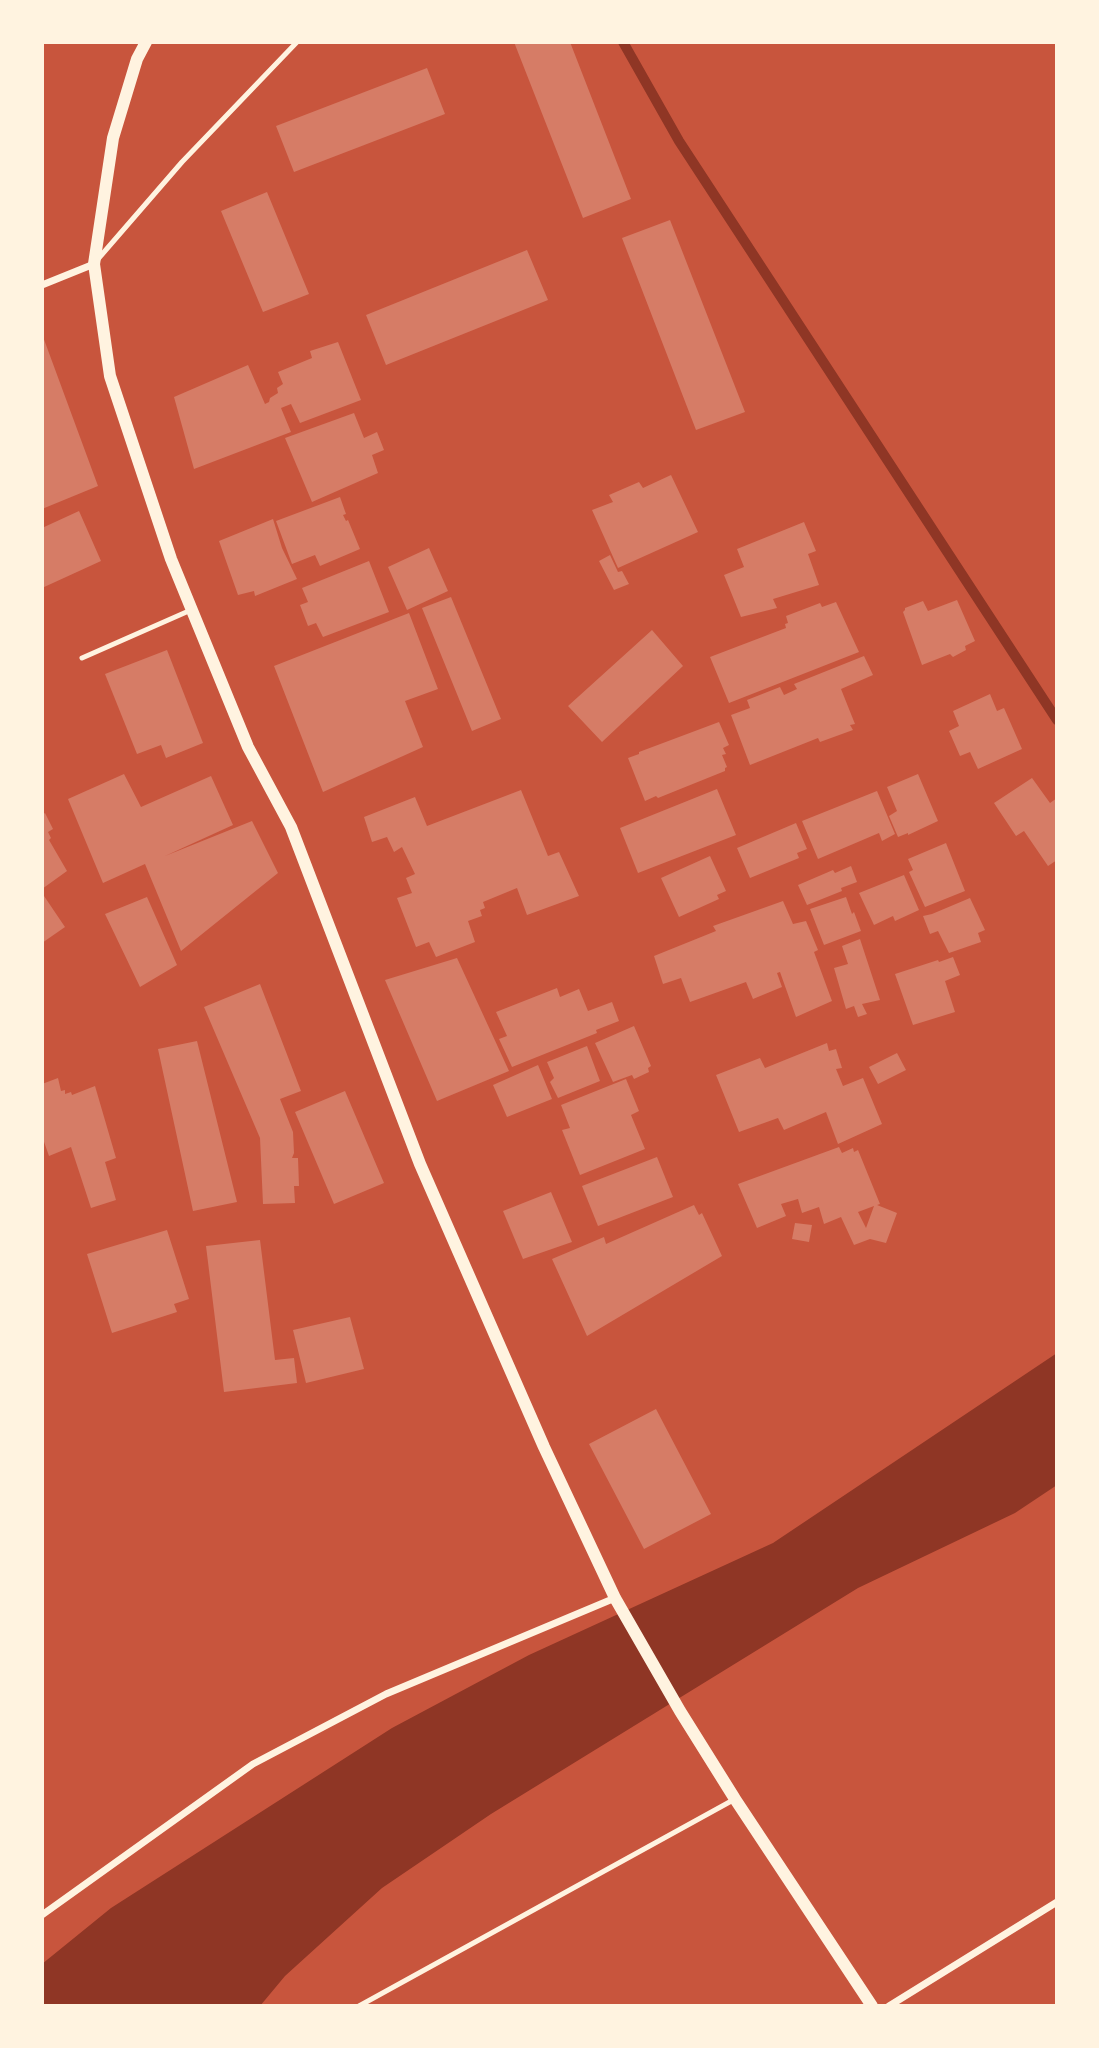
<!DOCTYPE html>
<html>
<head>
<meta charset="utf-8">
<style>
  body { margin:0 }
  #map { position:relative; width:1099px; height:2048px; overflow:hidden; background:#c8553d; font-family:Merriweather,serif }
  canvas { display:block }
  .frame { position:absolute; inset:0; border:44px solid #fff3e0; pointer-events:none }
</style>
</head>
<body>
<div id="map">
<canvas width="1099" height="2048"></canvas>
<div class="frame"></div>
</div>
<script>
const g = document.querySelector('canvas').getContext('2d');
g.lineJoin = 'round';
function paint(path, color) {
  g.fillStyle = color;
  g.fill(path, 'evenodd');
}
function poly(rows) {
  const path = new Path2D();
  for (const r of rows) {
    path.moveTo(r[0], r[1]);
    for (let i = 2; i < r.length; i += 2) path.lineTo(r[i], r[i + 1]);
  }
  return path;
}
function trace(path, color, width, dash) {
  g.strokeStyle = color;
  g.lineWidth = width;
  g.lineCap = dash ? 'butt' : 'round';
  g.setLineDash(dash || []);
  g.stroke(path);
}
const water = poly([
  [1057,1353,1057,1485,1015,1513,858,1588,491,1814,382,1888,285,1976,260,2006,42,2006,42,1964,111,1908,392,1728,529,1655,773,1543]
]);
const stream = poly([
  [623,42,679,141,1057,720]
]);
const building = poly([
  [514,42,570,42,631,199,583,218],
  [427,68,445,114,294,172,276,126],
  [267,192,309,294,263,312,221,211],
  [670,220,745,412,696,430,622,238],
  [527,250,548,300,386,365,366,315],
  [42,334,98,486,42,509],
  [338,342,361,400,300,423,291,404,281,408,291,432,194,469,174,397,248,365,265,404,269,402,270,398,278,393,277,388,283,384,278,372,312,358,310,351],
  [354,413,364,438,377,432,384,450,372,455,378,473,312,502,285,438],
  [671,475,698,532,618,568,592,510,613,502,609,495,639,482,643,488],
  [340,497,346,514,343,515,346,521,348,520,360,549,320,566,315,555,292,564,276,521],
  [79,511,101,561,42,588,42,528],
  [273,519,282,548,297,579,255,596,254,591,238,595,219,541],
  [804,522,816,551,808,554,819,585,773,599,777,608,741,617,724,575,744,567,737,549],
  [429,548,448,591,407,610,388,567],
  [610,555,618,572,622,571,629,584,614,590,599,561],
  [369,561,389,612,323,637,316,623,308,626,300,605,308,602,302,588],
  [451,597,501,719,472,731,422,608],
  [957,600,975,641,965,646,966,650,953,657,950,654,922,665,903,612,905,610,905,608,923,601,928,611],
  [836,602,859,652,729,703,710,657,786,628,785,624,788,623,786,616,820,603,822,607],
  [409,613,438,689,405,701,423,747,323,792,274,666],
  [652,630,683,666,602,742,568,706],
  [167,650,203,743,166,758,161,745,137,754,105,674],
  [864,656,873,675,841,689,855,724,850,725,853,730,820,742,818,738,750,765,731,715,750,708,747,700,780,687,784,695,797,689,794,684],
  [990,694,997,711,1004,708,1022,749,978,769,970,752,960,756,949,731,959,726,953,711],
  [719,722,729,745,723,748,726,754,722,755,727,767,725,768,725,771,658,798,656,796,645,801,628,758,639,754,639,752],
  [124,774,141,807,211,776,233,825,165,856,252,821,278,873,181,951,145,864,103,883,68,799],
  [918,774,938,821,908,835,908,833,898,837,889,816,897,811,887,787],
  [1032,778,1050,803,1057,798,1057,860,1048,866,1024,831,1016,836,994,803],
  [717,789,736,835,638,873,620,828],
  [521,790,548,856,559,852,579,896,527,915,517,888,483,902,485,908,480,910,482,916,468,921,475,942,436,957,429,942,416,947,397,898,412,893,406,878,415,874,402,847,394,852,387,837,372,842,364,817,415,797,427,826],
  [877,791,895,834,882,841,879,833,818,859,802,821],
  [45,813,53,829,48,832,51,838,49,840,67,871,42,889,42,815],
  [796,823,807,849,797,853,799,858,750,878,737,848],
  [946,843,965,891,925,907,909,872,913,870,908,859],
  [710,856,726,891,717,895,719,899,679,917,661,878],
  [851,866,857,882,841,888,842,891,807,905,798,885,833,870,835,873],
  [904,875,919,910,895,921,893,916,874,925,859,893],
  [42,893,65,927,42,943],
  [147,897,177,965,140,987,105,914],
  [846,897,852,914,854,912,861,931,824,945,810,909],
  [970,898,985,930,978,933,981,942,949,953,938,931,930,934,923,916,932,914],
  [783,901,793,924,806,921,818,950,814,952,832,1001,796,1017,780,972,777,973,782,987,753,999,746,982,690,1002,681,978,663,984,654,956,716,931,713,926],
  [860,939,880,1000,862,1004,867,1014,858,1017,854,1006,846,1009,834,968,848,964,842,946],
  [953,957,960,975,945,981,955,1012,913,1025,895,974,938,960,939,962],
  [457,958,509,1071,437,1101,385,980],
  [260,984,301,1091,280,1099,293,1132,294,1153,292,1158,298,1158,299,1186,294,1186,295,1203,263,1204,260,1138,204,1007],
  [557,988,560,997,579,989,588,1011,612,1002,619,1021,596,1030,597,1033,512,1067,499,1039,507,1036,496,1012],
  [634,1026,651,1066,648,1068,649,1072,634,1079,632,1075,613,1082,595,1043],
  [197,1041,237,1202,193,1211,158,1049],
  [827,1043,829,1051,836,1049,842,1068,836,1069,843,1086,863,1078,882,1124,838,1144,826,1112,784,1130,778,1118,739,1132,716,1075,760,1058,765,1068],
  [587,1046,600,1081,558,1098,550,1082,554,1078,547,1062],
  [897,1053,906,1070,878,1084,869,1067],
  [538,1065,552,1099,507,1117,493,1085],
  [58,1078,61,1091,65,1090,65,1094,71,1092,72,1095,95,1086,116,1158,105,1162,116,1200,91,1208,71,1147,49,1156,42,1136,42,1084],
  [626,1079,639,1111,631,1115,645,1149,580,1175,562,1130,570,1128,561,1105],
  [345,1091,384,1183,334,1204,295,1112],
  [839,1147,842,1153,853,1148,854,1152,858,1150,880,1204,877,1205,897,1213,886,1243,870,1239,854,1245,841,1217,824,1224,819,1207,802,1213,798,1199,781,1204,786,1216,757,1228,738,1184],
  [874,1206,866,1228,858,1212],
  [657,1157,673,1197,598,1226,582,1186],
  [551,1192,572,1242,523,1259,503,1211],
  [694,1205,699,1215,702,1213,722,1256,587,1336,552,1259,604,1237,606,1244],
  [795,1223,812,1225,809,1242,792,1239],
  [167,1230,189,1299,174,1304,177,1312,112,1333,87,1254],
  [260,1240,275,1360,294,1358,297,1383,224,1392,206,1246],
  [350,1317,364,1369,306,1383,293,1330],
  [656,1409,711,1514,644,1549,589,1444]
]);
const service = poly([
  [98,259,182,162,297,42],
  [82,658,191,610],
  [359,2006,735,1799]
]);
const minor = poly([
  [42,285,94,264],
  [42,1915,253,1764,386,1694,615,1598],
  [889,2006,1057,1902]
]);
const tertiary = poly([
  [146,42,137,59,113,138,94,264,110,376,171,559,248,747,291,827,420,1164,544,1447,615,1598,680,1711,735,1799,872,2006]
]);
paint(water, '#8f3625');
trace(stream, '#8f3625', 10);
paint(building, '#d67c66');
trace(service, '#fff3e0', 5);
trace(minor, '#fff3e0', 7);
trace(tertiary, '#fff3e0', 12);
</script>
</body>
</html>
